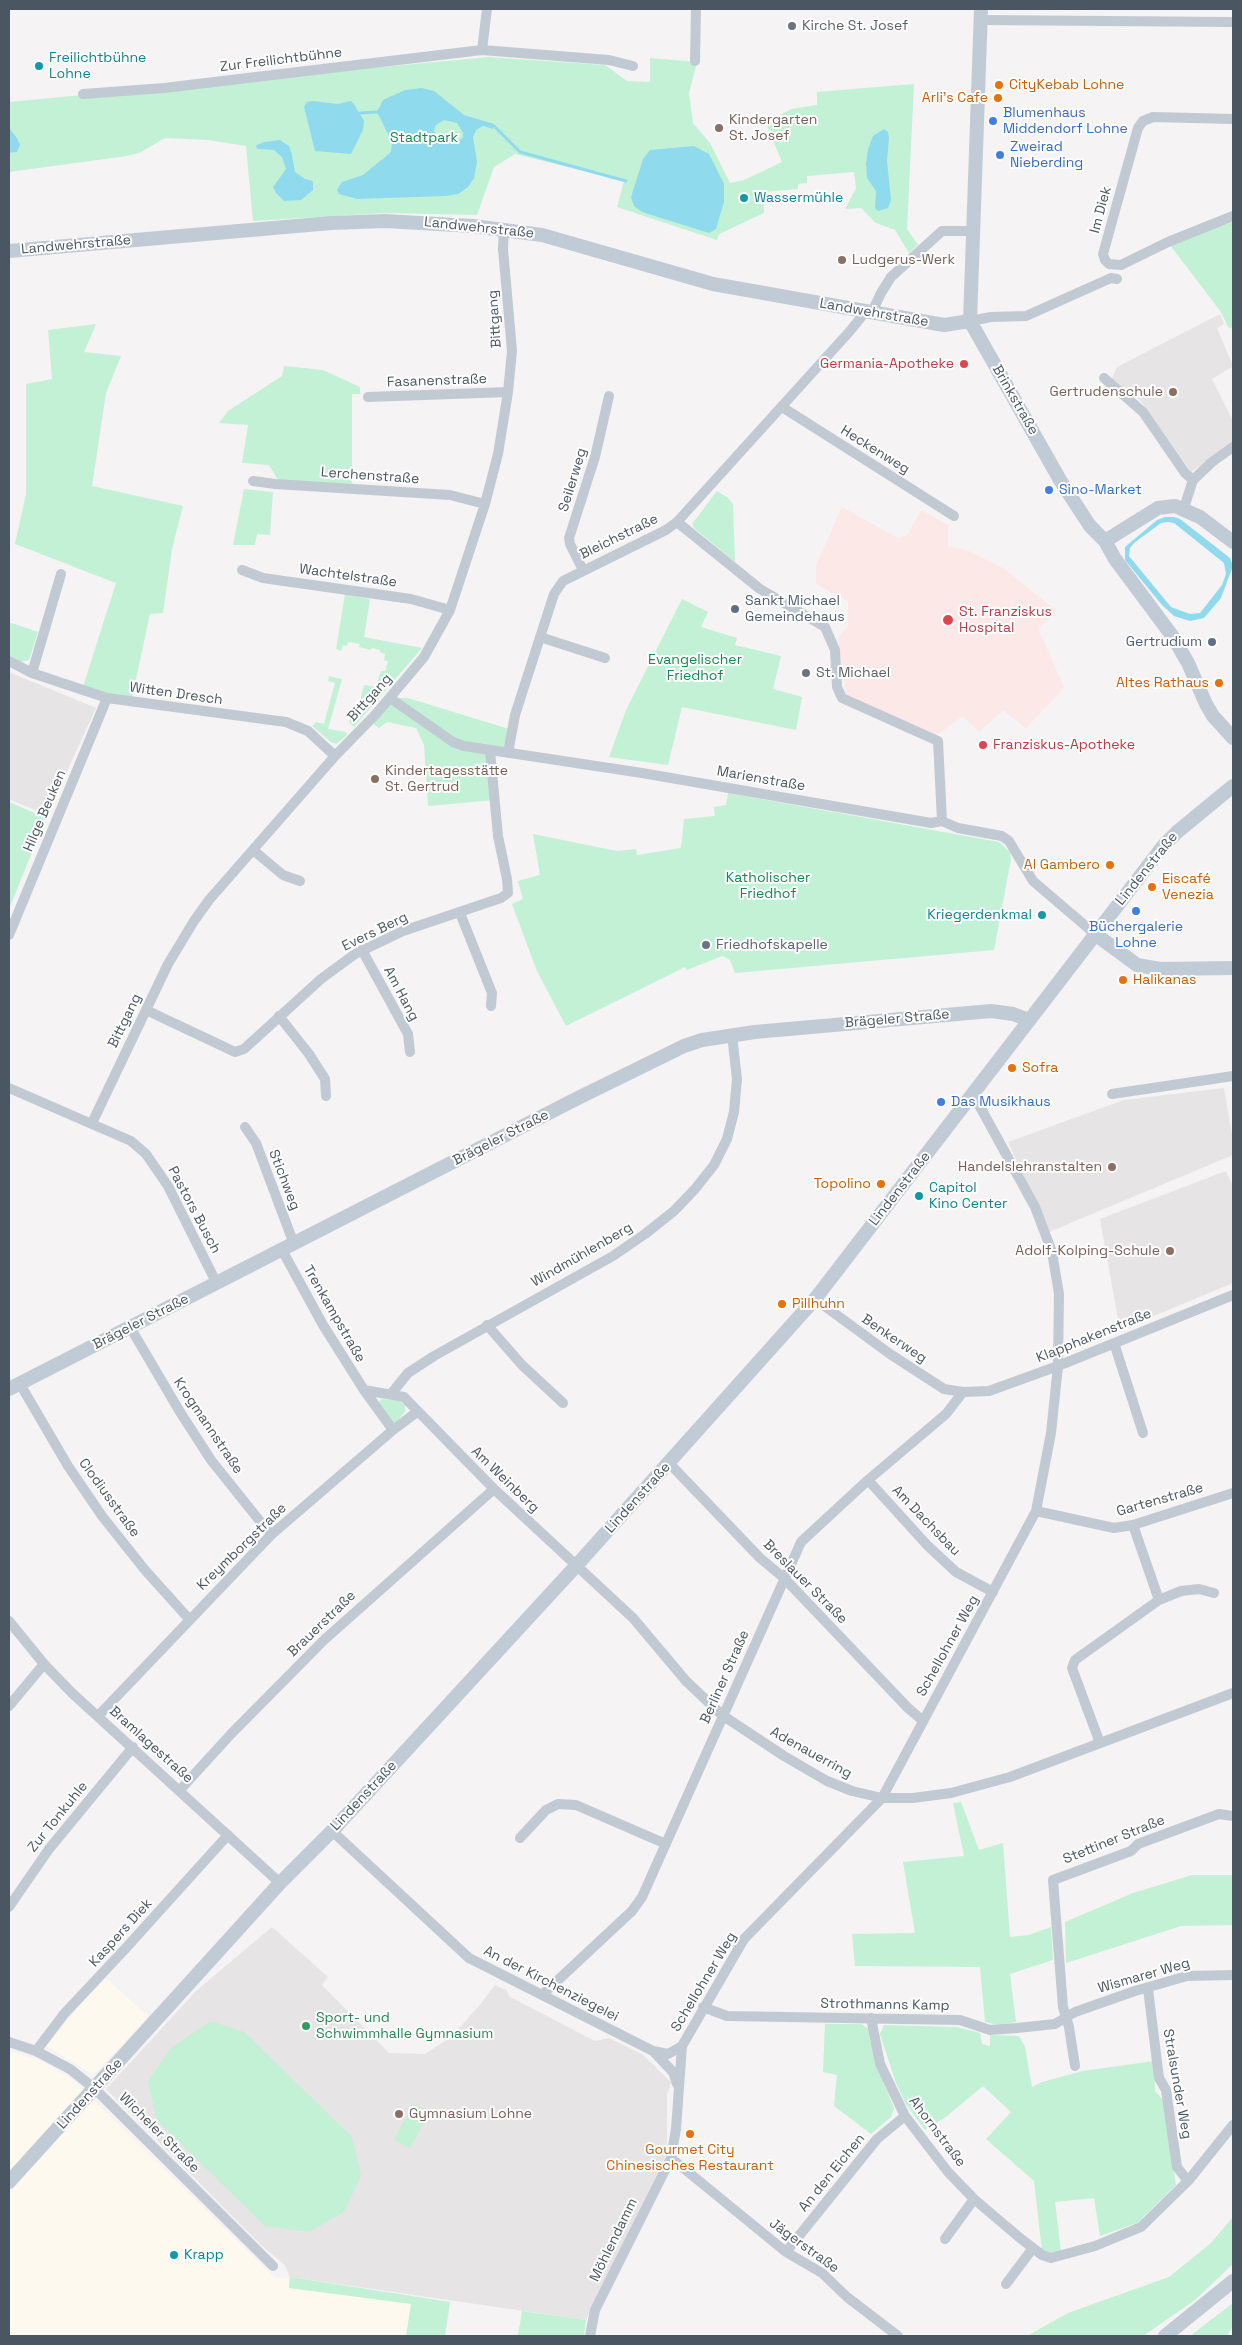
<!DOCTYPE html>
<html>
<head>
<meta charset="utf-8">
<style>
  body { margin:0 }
  #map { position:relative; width:1242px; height:2345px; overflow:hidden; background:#f5f3f3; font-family:"Space Grotesk",sans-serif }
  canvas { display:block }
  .frame { position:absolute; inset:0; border:10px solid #4a5661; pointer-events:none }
</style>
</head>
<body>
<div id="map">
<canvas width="1242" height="2345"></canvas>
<div class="frame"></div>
</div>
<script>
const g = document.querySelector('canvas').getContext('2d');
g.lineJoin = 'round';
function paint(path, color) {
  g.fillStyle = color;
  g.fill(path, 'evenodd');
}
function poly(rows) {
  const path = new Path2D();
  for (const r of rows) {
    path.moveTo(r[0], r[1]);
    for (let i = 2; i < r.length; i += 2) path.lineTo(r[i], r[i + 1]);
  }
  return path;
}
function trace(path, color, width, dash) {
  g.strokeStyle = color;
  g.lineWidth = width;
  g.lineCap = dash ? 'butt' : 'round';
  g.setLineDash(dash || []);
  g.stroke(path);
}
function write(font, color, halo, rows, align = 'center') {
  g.font = font + ' "Space Grotesk",sans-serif';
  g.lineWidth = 4;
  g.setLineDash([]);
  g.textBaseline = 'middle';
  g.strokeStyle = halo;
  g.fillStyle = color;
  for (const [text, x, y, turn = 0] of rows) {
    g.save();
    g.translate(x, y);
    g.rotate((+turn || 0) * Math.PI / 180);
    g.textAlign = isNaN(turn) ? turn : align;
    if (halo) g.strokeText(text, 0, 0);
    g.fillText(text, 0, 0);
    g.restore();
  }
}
const commercial = poly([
  [106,1978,148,2016,97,2072,90,2073,47,2046,68,2019],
  [9,2051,37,2059,72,2079,275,2278,288,2278,289,2288,411,2304,406,2336,9,2336]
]);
const education = poly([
  [1220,314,1224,324,1217,328,1233,366,1212,379,1233,421,1233,443,1191,472,1141,401,1114,382,1112,378,1117,367],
  [9,672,96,708,47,815,9,799],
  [1224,1088,1233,1141,1233,1155,1049,1232,1008,1142,1124,1100],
  [1226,1171,1233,1186,1233,1283,1120,1330,1100,1219],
  [272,1927,328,1977,322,1985,389,2053,425,2054,451,2037,479,2006,495,1985,506,1990,510,1997,595,2041,609,2038,642,2054,671,2082,667,2094,667,2153,586,2320,290,2277,285,2265,261,2245,106,2089,197,1990]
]);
const medical = poly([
  [842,507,899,539,908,534,921,510,948,525,948,547,967,550,1003,568,1055,610,1056,614,1040,626,1039,630,1064,688,1026,728,1003,710,979,732,963,716,938,734,902,722,846,695,838,637,848,627,848,601,816,584,816,565]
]);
const green = poly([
  [488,57,605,65,627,81,650,82,650,58,697,62,689,93,693,123,710,143,730,183,744,180,782,162,766,123,791,109,817,105,817,92,914,84,907,229,918,245,909,253,895,230,876,223,861,208,845,209,856,188,854,172,807,176,807,183,798,184,798,189,763,192,764,213,719,234,717,240,617,207,624,181,515,154,494,167,477,215,384,213,253,221,246,146,208,140,165,138,139,153,127,156,9,172,9,102],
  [1233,222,1233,329,1228,327,1221,312,1170,245],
  [96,324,84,352,121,356,106,393,92,486,183,506,172,549,163,613,150,614,131,702,82,690,116,583,15,544,26,494,26,384,52,379,48,330],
  [284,366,323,370,360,387,360,394,352,394,352,484,278,480,269,465,242,463,248,425,219,423,228,411,282,376],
  [244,489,273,492,270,535,257,534,255,545,233,545],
  [717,491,728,498,733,504,735,562,694,528,692,524],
  [345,594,370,599,364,637,422,648,354,727,349,722,349,720,355,721,364,685,376,687,381,671,385,671,388,661,384,660,385,654,380,652,380,650,372,648,370,650,359,647,360,644,348,642,347,646,343,645,341,651,336,649],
  [682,599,708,612,701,627,737,638,735,645,781,656,773,689,802,697,796,730,682,707,668,765,609,757,626,710],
  [9,622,38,632,29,660,21,662,9,655],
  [329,676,342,679,328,729,346,732,347,735,336,744,331,742,312,726,316,722,324,724,335,683,328,681],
  [390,698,408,698,509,729,508,753,490,751,495,800,428,806,424,745,416,728,387,722,379,728,370,721],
  [728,793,999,842,1010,852,1011,859,994,950,735,973,730,960,722,956,687,970,685,967,566,1026,537,971,512,904,523,899,518,881,540,875,533,834,617,851,636,849,637,855,681,848,684,819,715,816,714,807,726,805],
  [9,802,46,818,9,909],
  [382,1399,399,1401,405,1405,405,1412,396,1422,392,1423,380,1405,379,1401],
  [961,1802,979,1850,1003,1843,1010,1937,1029,1935,1051,1927,1053,1960,1010,1974,1016,2022,999,2025,985,2022,980,1967,855,1966,852,1934,915,1933,903,1862,964,1856,953,1803],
  [1192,1875,1233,1875,1233,1925,1181,1926,1066,1963,1065,1922,1133,1893],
  [211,2021,244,2032,352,2137,361,2176,344,2212,309,2232,265,2226,157,2120,148,2081,171,2048],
  [825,2024,861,2024,868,2029,875,2064,894,2108,891,2117,871,2134,834,2106,837,2075,823,2072],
  [884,2025,957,2027,980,2033,982,2044,990,2046,990,2035,1019,2036,1025,2047,1032,2087,1042,2082,1083,2071,1154,2061,1155,2091,1163,2100,1176,2185,1137,2223,1100,2236,1094,2198,1055,2202,1061,2251,1054,2253,1042,2251,1034,2181,986,2139,1011,2112,983,2086,947,2116,925,2130,906,2104,896,2083,880,2034],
  [413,2104,430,2111,410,2148,394,2140],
  [1233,2217,1233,2264,1195,2300,1143,2336,1027,2336,1068,2313,1169,2277,1211,2243],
  [290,2277,450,2302,445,2336,406,2336,411,2304,289,2288],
  [1233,2303,1233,2326,1227,2336,1190,2336],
  [522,2311,586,2320,584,2336,518,2336]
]);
const water = poly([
  [422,88,434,91,464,115,494,124,493,129,483,126,476,130,473,137,477,162,474,178,468,187,458,194,446,196,357,199,339,194,337,190,342,182,363,175,391,152,392,142,377,112,383,100,405,90],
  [444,120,457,123,463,133,463,138,455,142,437,137,434,130,436,125],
  [313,101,338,104,351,101,354,104,364,121,363,130,351,154,315,151,304,107,307,102],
  [9,128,17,138,20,145,17,152,9,153],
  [884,129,888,132,889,138,887,161,891,200,888,208,878,211,875,208,876,191,867,178,866,164,868,149,873,136],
  [280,140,289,146,292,155,295,172,305,179,313,181,313,190,301,200,284,201,276,193,273,187,286,169,282,157,274,150,258,149,256,147,257,145,264,142],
  [694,146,709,154,724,184,724,202,716,229,709,233,642,212,634,206,631,197,643,159,650,150],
  [1165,517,1174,517,1180,519,1230,558,1233,566,1221,598,1204,618,1190,621,1174,616,1162,605,1125,560,1125,547,1157,520],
  [1168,522,1174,523,1224,563,1226,574,1222,585,1200,613,1190,614,1171,607,1129,556,1130,548,1134,543,1161,523]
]);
const stream = poly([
  [360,113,377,112],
  [494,126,520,152,626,181]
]);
const street = poly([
  [981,20,1233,22],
  [482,50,487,9],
  [695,61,696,9],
  [83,94,164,88,482,50,609,60,633,66],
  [1233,119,1153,117,1143,121,1138,128,1103,254,1105,260,1109,264,1121,265,1168,242,1233,216],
  [872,312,881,293,891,277,942,231,972,231],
  [970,321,991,317,1026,316,1111,278,1117,279],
  [1104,378,1143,412,1185,473,1193,480],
  [368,397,508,392],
  [782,407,954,516],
  [253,481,275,484,450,495,485,504],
  [1184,508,1193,480,1212,462,1233,447],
  [677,522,760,589,825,627,835,650,837,687,842,698,938,741,942,821],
  [242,570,263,578,411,599,450,610],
  [583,570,570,544,569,538,595,457,609,396],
  [540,637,605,658],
  [9,661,32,673,107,698,286,722,308,731,335,756],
  [32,673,61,574],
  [390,698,453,742,464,746,642,773,931,823,942,821,958,828,1002,836,1009,841,1033,881,1095,934],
  [508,753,515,715,554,594,563,581,666,530,677,522,850,331,866,311],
  [253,850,283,875,300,881],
  [460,913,492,993,491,1006],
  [9,935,107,698],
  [362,950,408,1034,410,1052],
  [146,1010,235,1052,244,1049,321,979,355,954,403,931,501,898,508,893,507,879,498,836,490,751],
  [279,1016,309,1054,325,1079,326,1096],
  [9,1088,131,1141,146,1154,168,1186,217,1284],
  [1112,1094,1233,1076],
  [92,1123,168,964,194,921,209,900,335,756,376,714,424,657,450,610,485,504,498,454,508,392,512,351,503,249,504,228],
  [245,1127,256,1143,294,1244],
  [282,1250,323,1325,364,1390,393,1430],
  [815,1299,890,1354,944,1389,963,1392,989,1391,1058,1366,1233,1295],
  [487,1325,522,1365,563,1403],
  [130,1327,180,1412,211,1460,271,1535],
  [1114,1343,1143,1433],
  [20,1384,68,1466,102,1516,145,1570,189,1619],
  [364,1390,404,1397,494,1489,633,1618,686,1681,722,1715,784,1756,827,1781,852,1791,882,1798,913,1798,951,1793,1010,1777,1233,1693],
  [391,1394,408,1373,434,1356,613,1256,645,1234,674,1211,695,1189,714,1165,727,1139,734,1112,737,1079,732,1035],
  [669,1463,760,1558,784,1578,908,1708,922,1720],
  [868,1480,927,1545,956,1572,993,1592],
  [1036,1511,1114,1528,1133,1525,1233,1493],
  [1159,1600,1181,1591,1199,1589,1214,1593],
  [9,1621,44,1664,72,1693,280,1883],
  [9,1706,44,1664],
  [98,1716,271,1535,393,1430,417,1412],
  [1100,1743,1072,1668,1075,1660,1159,1600,1133,1525],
  [180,1790,231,1734,324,1640,494,1489],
  [332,1831,469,1958,653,2051,668,2054,682,2046],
  [520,1838,546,1810,558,1804,576,1805,666,1844],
  [9,1907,49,1849,133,1747],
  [1148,1989,1159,2078,1166,2090,1177,2167,1188,2181],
  [542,1995,632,1911,642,1897,801,1542,868,1480,946,1414,963,1392],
  [703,2007,727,2016,960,2020,990,2030,1017,2028,1055,2024,1075,2012,1135,1991,1187,1976,1233,1975],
  [871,2018,880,2064,905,2116,948,2172,974,2199,1020,2238,1042,2255,1051,2258,1095,2246,1141,2227,1188,2181,1233,2125],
  [9,2042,36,2051,70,2069,95,2089,273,2266],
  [36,2051,64,2014,125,1949,228,1835],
  [654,2052,673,2072,677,2084],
  [1075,2066,1069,2027,1063,2007,1053,1880,1131,1851,1138,1844,1219,1814,1233,1816],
  [671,2158,786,2252,822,2273,847,2297,898,2336],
  [945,2239,974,2199],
  [786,2252,877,2139,905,2116],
  [1006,2284,1033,2248],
  [590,2336,595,2310,671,2158,676,2129,682,2046,744,1939,882,1798,1036,1511,1051,1433,1058,1366,1059,1294,1052,1252,1035,1207,973,1094]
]);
const secondary = poly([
  [981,9,970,321,1060,480,1090,526,1105,541,1115,559,1173,637,1188,663,1206,704,1213,716,1233,738],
  [9,251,331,223,385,221,473,226,542,235,713,284,944,325,970,321],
  [1105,541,1158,508,1175,506,1200,517,1233,542],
  [1095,934,1137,965,1160,969,1233,968],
  [9,1389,578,1098,684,1046,702,1040,755,1032,991,1011,1013,1014,1029,1020],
  [9,2182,280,1883,332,1831,576,1566,815,1299,1164,845,1177,832,1233,786],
  [1165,2336,1233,2281]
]);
const markers = [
  [792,26,5,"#6b7280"],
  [39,66,5,"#0f9aa8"],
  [999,85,5,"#e8710a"],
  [998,98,5,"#e8710a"],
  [993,121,5,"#3f7fe0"],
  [719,128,5,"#8d6e63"],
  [1000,155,5,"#3f7fe0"],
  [744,198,5,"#0f9aa8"],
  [842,260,5,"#8d6e63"],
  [964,364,5,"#e0444e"],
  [1173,392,5,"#8d6e63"],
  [1049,490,5,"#3f7fe0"],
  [735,609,5,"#5c6f8a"],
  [948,620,6,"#e0444e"],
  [1212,642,5,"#5c6f8a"],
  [806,673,5,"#6b7280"],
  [1219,683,5,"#e8710a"],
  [983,745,5,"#e0444e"],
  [375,779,5,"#8d6e63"],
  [1110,865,5,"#e8710a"],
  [1152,887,5,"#e8710a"],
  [1136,911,5,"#3f7fe0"],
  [1042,915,5,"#0f9aa8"],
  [706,945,5,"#6b7280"],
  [1123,980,5,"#e8710a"],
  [1012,1068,5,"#e8710a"],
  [941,1102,5,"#3f7fe0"],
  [1112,1167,5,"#8d6e63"],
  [881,1184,5,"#e8710a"],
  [919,1196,5,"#0f9aa8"],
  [1170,1251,5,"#8d6e63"],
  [782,1304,5,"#e8710a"],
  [306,2026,5,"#2e9e5b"],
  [399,2114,5,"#8d6e63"],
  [690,2134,5,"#e8710a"],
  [174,2255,5,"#0f9aa8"]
];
const worshipNames = [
  ["Kirche St. Josef",802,26],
  ["St. Michael",816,673],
  ["Friedhofskapelle",716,945]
];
const cultureNames = [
  ["Freilichtbühne",49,58],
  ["Lohne",49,74],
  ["Wassermühle",754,198],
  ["Kriegerdenkmal",1032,915,"right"],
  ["Capitol",929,1188],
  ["Kino Center",929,1204],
  ["Krapp",184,2255]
];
const streetNames = [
  ["Zur Freilichtbühne",281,60,-7],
  ["Im Diek",1101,210,-75],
  ["Landwehrstraße",479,228,6],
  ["Landwehrstraße",76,245,-5],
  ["Landwehrstraße",874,313,10],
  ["Bittgang",495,319,-94],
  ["Fasanenstraße",437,381,-2],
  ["Brinkstraße",1015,400,60],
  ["Heckenweg",875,450,32],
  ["Lerchenstraße",370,476,4],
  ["Seilerweg",573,480,-73],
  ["Bleichstraße",619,537,-26],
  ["Wachtelstraße",348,576,8],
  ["Witten Dresch",176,694,8],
  ["Bittgang",370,698,-48],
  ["Marienstraße",761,779,10],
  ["Hilge Beuken",45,811,-67],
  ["Lindenstraße",1147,869,-51],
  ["Evers Berg",375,932,-26],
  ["Am Hang",401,994,62],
  ["Brägeler Straße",897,1019,-5],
  ["Bittgang",125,1021,-64],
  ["Brägeler Straße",501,1138,-27],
  ["Stichweg",284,1180,69],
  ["Lindenstraße",900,1189,-52],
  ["Pastors Busch",194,1210,62],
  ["Windmühlenberg",582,1255,-30],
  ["Trenkampstraße",334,1314,60],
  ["Brägeler Straße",141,1322,-27],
  ["Klapphakenstraße",1094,1336,-22],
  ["Benkerweg",894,1339,34],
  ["Krogmannstraße",208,1426,56],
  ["Am Weinberg",505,1480,44],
  ["Clodiusstraße",109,1498,54],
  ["Lindenstraße",638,1498,-48],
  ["Gartenstraße",1160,1500,-16],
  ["Am Dachsbau",926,1521,46],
  ["Kreymborgstraße",242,1547,-44],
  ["Breslauer Straße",805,1582,45],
  ["Brauerstraße",322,1624,-44],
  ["Schellohner Weg",948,1646,-61],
  ["Berliner Straße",725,1677,-66],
  ["Bramlagestraße",151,1745,42],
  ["Adenauerring",811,1753,29],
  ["Lindenstraße",364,1796,-47],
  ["Zur Tonkuhle",58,1817,-51],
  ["Stettiner Straße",1114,1840,-22],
  ["Kaspers Diek",121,1933,-48],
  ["Wismarer Weg",1144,1976,-16],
  ["Schellohner Weg",704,1982,-59],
  ["An der Kirchenziegelei",551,1984,27],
  ["Strothmanns Kamp",885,2005,1],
  ["Stralsunder Weg",1177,2084,80],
  ["Lindenstraße",90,2094,-48],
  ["Ahornstraße",937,2132,53],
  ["Wicheler Straße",159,2133,45],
  ["An den Eichen",832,2173,-51],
  ["Möhlendamm",614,2240,-64],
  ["Jägerstraße",804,2246,36]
];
const foodNames = [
  ["CityKebab Lohne",1009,85],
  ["Arli's Cafe",988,98,"right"],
  ["Altes Rathaus",1209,683,"right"],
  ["Al Gambero",1100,865,"right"],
  ["Eiscafé",1162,879],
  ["Venezia",1162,895],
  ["Halikanas",1133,980],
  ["Sofra",1022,1068],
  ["Topolino",871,1184,"right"],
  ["Pillhuhn",792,1304],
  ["Gourmet City",690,2150,"center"],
  ["Chinesisches Restaurant",690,2166,"center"]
];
const shopNames = [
  ["Blumenhaus",1003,113],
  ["Middendorf Lohne",1003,129],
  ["Zweirad",1010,147],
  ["Nieberding",1010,163],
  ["Sino-Market",1059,490],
  ["Büchergalerie",1136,927,"center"],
  ["Lohne",1136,943,"center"],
  ["Das Musikhaus",951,1102]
];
const educationNames = [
  ["Kindergarten",729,120],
  ["St. Josef",729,136],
  ["Ludgerus-Werk",852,260],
  ["Gertrudenschule",1163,392,"right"],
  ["Kindertagesstätte",385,771],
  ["St. Gertrud",385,787],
  ["Handelslehranstalten",1102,1167,"right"],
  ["Adolf-Kolping-Schule",1160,1251,"right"],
  ["Gymnasium Lohne",409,2114]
];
const parkNames = [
  ["Stadtpark",424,138],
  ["Evangelischer",695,660],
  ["Friedhof",695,676],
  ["Katholischer",768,878],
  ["Friedhof",768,894]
];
const healthNames = [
  ["Germania-Apotheke",954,364,"right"],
  ["St. Franziskus",959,612],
  ["Hospital",959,628],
  ["Franziskus-Apotheke",993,745]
];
const serviceNames = [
  ["Sankt Michael",745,601],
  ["Gemeindehaus",745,617],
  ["Gertrudium",1202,642,"right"]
];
const leisureNames = [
  ["Sport- und",316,2018],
  ["Schwimmhalle Gymnasium",316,2034]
];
paint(commercial, '#fdf9ef');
paint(education, '#e6e4e5');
paint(medical, '#fce8e6');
paint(green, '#c3f1d5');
paint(water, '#90daee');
trace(stream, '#90daee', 3);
trace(street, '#c1cad2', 10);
trace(secondary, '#c1cbd6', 14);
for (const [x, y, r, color] of markers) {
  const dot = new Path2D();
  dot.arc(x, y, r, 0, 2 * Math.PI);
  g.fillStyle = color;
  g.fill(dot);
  trace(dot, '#fff', 2);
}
write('14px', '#5b616d', '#fff', worshipNames, 'left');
write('14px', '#0d838f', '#fff', cultureNames, 'left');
write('14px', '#4a5661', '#fff', streetNames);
write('14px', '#c56008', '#fff', foodNames, 'left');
write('14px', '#366cbe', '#fff', shopNames, 'left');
write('14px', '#785e54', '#fff', educationNames, 'left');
write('14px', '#17864f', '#fff', parkNames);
write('14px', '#be3a42', '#fff', healthNames, 'left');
write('14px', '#4e5e75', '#fff', serviceNames, 'left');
write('14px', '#27864d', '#fff', leisureNames, 'left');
</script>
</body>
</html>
